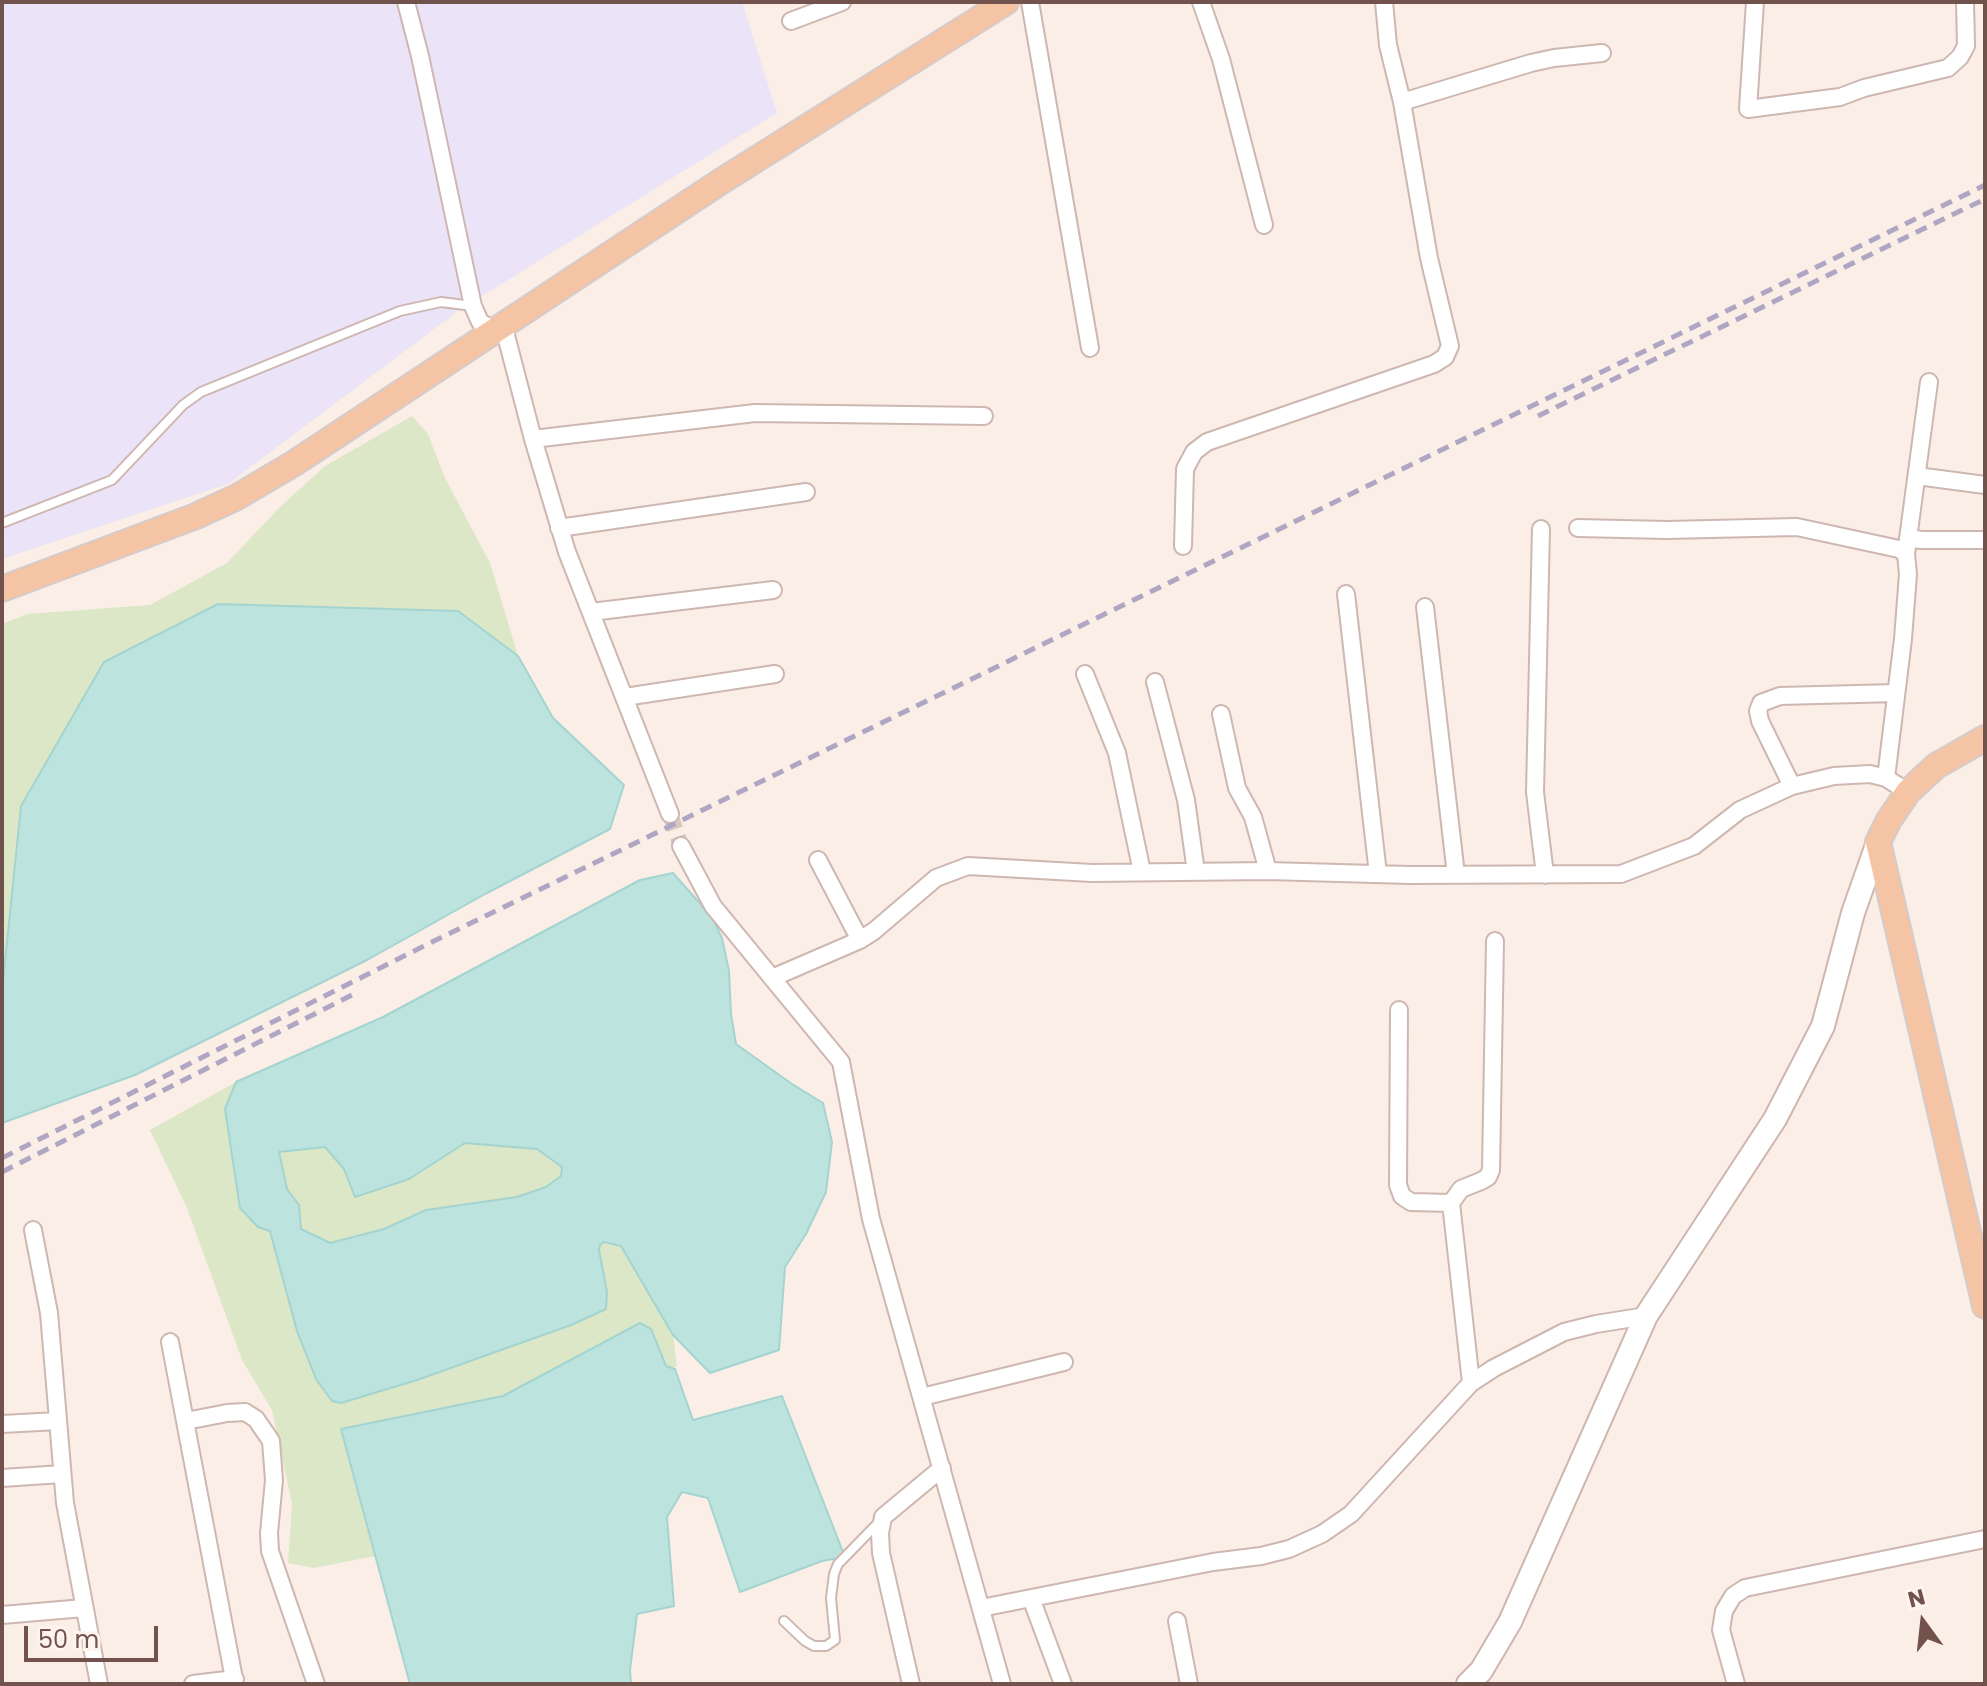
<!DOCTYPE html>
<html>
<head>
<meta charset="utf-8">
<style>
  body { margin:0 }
  #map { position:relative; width:1987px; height:1686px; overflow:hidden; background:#fbeee7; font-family:Poppins,sans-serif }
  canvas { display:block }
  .frame { position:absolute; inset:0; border:4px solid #72524d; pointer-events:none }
  .north { position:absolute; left:1883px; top:1582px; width:80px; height:80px; -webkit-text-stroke:6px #fef3ed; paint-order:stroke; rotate:345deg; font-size:22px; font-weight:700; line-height:32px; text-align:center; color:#72524d }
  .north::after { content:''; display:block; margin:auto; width:28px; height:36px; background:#72524d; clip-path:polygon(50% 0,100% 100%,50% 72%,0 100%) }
  .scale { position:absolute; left:24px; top:1626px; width:134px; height:36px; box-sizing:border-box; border:4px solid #72524d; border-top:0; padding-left:10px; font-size:24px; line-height:28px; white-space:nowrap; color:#72524d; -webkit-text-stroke:6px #fef3ed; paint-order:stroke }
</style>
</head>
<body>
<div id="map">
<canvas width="1987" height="1686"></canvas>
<div class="frame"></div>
<div class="north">N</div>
<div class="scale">50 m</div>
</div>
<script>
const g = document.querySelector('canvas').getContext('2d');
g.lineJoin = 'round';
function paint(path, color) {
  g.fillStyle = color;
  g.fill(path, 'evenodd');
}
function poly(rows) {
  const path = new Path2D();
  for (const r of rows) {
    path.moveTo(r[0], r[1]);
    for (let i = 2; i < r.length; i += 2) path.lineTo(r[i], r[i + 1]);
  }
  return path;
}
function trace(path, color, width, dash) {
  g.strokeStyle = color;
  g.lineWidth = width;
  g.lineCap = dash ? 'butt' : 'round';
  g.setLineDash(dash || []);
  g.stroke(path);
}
const education = poly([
  [2,2,742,2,777,113,458,311,228,484,2,559]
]);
const green = poly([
  [412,416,428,434,445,478,490,563,518,656,458,611,21,806,2,991,2,624,28,614,150,605,227,563,280,507,325,466],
  [236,1082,225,1109,240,1208,258,1227,270,1231,297,1331,316,1379,341,1403,417,1380,571,1325,605,1309,607,1292,599,1250,600,1245,604,1242,621,1246,635,1267,673,1335,677,1366,669,1369,666,1366,640,1323,503,1396,342,1429,375,1556,314,1568,288,1563,292,1504,272,1410,242,1360,187,1208,150,1130],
  [465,1143,537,1149,563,1167,561,1176,546,1187,517,1197,426,1210,384,1229,330,1243,300,1229,299,1205,287,1189,278,1151,325,1147,344,1169,437,1160]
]);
const water = poly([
  [218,604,458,611,518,656,553,718,624,785,610,829,487,893,367,960,135,1075,2,1123,2,991,21,806,104,662,218,604],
  [673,873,712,917,722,938,729,971,731,1014,736,1044,792,1084,823,1103,832,1142,826,1192,806,1234,785,1267,779,1350,710,1373,673,1335,621,1246,604,1242,600,1245,599,1250,607,1292,606,1309,571,1325,417,1380,341,1403,332,1401,316,1379,297,1331,270,1231,258,1227,240,1208,225,1109,236,1082,383,1017,640,880,673,873],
  [465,1143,537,1149,562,1167,561,1176,546,1187,517,1197,426,1210,384,1229,330,1243,301,1229,299,1205,287,1189,279,1152,325,1147,344,1169,355,1197,409,1179,465,1143],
  [640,1323,651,1329,666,1366,675,1369,693,1420,782,1396,845,1557,822,1561,740,1592,708,1498,682,1492,667,1517,674,1606,637,1614,630,1670,631,1684,410,1684,341,1429,503,1396,640,1323]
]);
const minorTunnel = poly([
  [670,814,681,846]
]);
const service = poly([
  [2,523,112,480,183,405,201,392,400,311,441,302,473,306],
  [784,1621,805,1641,814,1646,826,1646,835,1640,831,1598,834,1574,838,1564,880,1521]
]);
const minor = poly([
  [406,2,420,56,473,306,480,322,494,330],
  [1030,2,1090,348],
  [1201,2,1221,59,1264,225],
  [1755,2,1748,109,1840,97,1864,88,1948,68,1960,57,1966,46,1965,2],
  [791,21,842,2],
  [1402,102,1531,63,1554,58,1602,53],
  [503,324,533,439,567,552,670,814],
  [533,439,755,413,984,416],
  [1917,476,1985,485],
  [559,528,806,492],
  [1578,528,1667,530,1797,527,1899,549,1906,554,1908,574,1903,639,1886,778],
  [1541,529,1535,792,1545,875],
  [1908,538,1921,540,1985,540],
  [1183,546,1185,469,1194,452,1207,442,1434,364,1445,357,1450,346,1429,258,1402,102,1388,45,1384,2],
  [1906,554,1929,382],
  [1346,594,1378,874],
  [1425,607,1456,875],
  [591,612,773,590],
  [1085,674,1117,753,1142,872],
  [1155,682,1186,800,1196,872],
  [625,697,775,674],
  [1221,714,1237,788,1253,817,1268,871],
  [1792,786,1760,721,1758,711,1761,703,1780,696,1896,693],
  [681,846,713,906,841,1062,871,1219,1002,1684],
  [818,860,860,940],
  [772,978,860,940,874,931,936,878,968,866,1092,873,1268,871,1410,875,1621,874,1694,846,1740,810,1792,786,1834,776,1870,774,1886,778,1908,792],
  [1399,1010,1398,1185,1402,1196,1411,1202,1451,1203],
  [33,1230,49,1313,65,1503,99,1684],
  [170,1342,235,1684],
  [1471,1383,1451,1203,1461,1189,1481,1181,1488,1177,1491,1170,1495,941],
  [922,1397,1064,1362],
  [186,1421,227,1413,245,1412,256,1419,271,1441,274,1480,269,1533,270,1551,316,1684],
  [2,1424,58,1421],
  [2,1478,62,1474],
  [1031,1598,1063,1684],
  [981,1608,1213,1562,1261,1556,1289,1549,1322,1534,1351,1514,1471,1383,1494,1368,1564,1332,1596,1324,1646,1316],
  [2,1615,84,1608],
  [1177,1621,1189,1684],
  [193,1684,235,1679],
  [911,1684,881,1553,880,1533,883,1517,942,1468],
  [1736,1684,1721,1630,1724,1611,1733,1596,1745,1588,1985,1539]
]);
const secondary = poly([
  [1468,1684,1481,1671,1510,1622,1646,1316,1775,1119,1823,1026,1853,913,1878,842]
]);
const primary = poly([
  [2,589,196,516,237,497,293,464,720,182,1006,2],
  [1985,738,1936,766,1908,792,1889,820,1878,842,1985,1306]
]);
const rail = poly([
  [1538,416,1985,199],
  [2,1158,428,944,1985,185],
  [2,1172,352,995]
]);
paint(education, '#ebe3f7');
paint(green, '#dbe7c6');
paint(water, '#bde3df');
trace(water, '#a4d4d0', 2);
trace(minorTunnel, '#d9c7c0', 16, [16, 8]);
trace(service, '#ceb7b1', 12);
trace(minor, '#ceb7b1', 20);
trace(secondary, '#d0b5ae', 26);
trace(primary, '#d5cbca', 28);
trace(service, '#fff', 8);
trace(minor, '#fff', 16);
trace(secondary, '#fff', 22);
trace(primary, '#f4c4a4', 24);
trace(rail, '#afa6c4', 5, [12, 8]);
</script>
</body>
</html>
